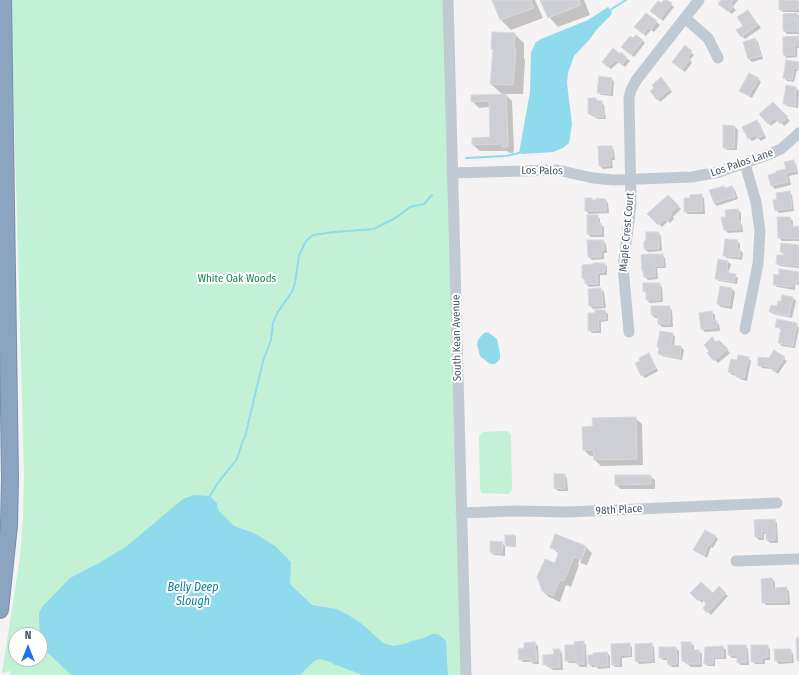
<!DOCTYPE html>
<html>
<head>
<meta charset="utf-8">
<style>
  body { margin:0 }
  #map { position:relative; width:799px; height:675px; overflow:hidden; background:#f5f3f3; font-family:"Fira Sans Condensed",sans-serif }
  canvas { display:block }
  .north { position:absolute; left:8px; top:627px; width:40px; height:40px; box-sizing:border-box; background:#fff; border:1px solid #b7bbc0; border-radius:50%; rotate:0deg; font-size:11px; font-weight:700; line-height:16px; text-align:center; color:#4a5661 }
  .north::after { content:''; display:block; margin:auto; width:14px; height:18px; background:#1a73e8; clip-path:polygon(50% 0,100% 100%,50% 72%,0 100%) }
</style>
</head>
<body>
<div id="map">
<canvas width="799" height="675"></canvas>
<div class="north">N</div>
</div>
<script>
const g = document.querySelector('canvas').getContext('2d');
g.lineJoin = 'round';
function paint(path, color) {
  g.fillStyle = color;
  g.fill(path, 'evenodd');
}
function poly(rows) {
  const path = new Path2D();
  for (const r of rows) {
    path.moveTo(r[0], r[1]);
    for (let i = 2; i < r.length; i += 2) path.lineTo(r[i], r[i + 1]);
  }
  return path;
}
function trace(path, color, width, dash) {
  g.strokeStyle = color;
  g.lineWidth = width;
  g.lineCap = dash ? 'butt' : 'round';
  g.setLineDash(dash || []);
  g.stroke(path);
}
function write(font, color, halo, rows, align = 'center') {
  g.font = font + ' "Fira Sans Condensed",sans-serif';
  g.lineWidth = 4;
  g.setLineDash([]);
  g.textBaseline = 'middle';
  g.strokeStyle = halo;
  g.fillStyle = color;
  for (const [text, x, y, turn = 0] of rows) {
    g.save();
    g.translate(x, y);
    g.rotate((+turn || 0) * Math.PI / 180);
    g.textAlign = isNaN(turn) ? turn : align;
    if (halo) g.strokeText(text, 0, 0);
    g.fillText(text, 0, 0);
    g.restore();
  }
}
const green = poly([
  [11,0,448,0,465,675,10,675,10,671,2,673,20,557,23,518,24,475],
  [16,635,40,635,40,659,16,659],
  [507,431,511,435,512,490,509,494,482,493,480,489,479,436,483,432]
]);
const water = poly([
  [608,7,612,12,611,15,597,29,590,39,574,56,568,73,567,83,572,124,569,143,563,148,553,152,523,154,519,153,530,92,531,53,534,46,536,42,541,39,588,20],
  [488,332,497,339,500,354,500,359,495,364,490,364,480,356,477,344,478,340,481,336,484,333],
  [194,495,210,496,217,503,218,510,234,526,254,533,275,546,291,562,290,581,291,585,312,605,336,609,350,616,362,624,383,643,393,646,408,643,411,641,421,639,432,634,438,634,446,641,448,675,363,675,333,664,331,662,319,659,314,661,300,675,72,675,68,672,44,649,40,642,39,614,42,607,70,578,99,563,127,546,183,499]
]);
const shadow = poly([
  [493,0,535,0,543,18,511,30,501,20],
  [541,0,584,0,590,15,558,27,549,17],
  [666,0,674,7,663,21,655,14],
  [722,0,738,0,733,7,736,10,732,14,722,7],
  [780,0,796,0,796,2,799,2,799,12,783,12,780,9],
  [748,11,761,28,745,39,742,36],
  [646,14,660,25,654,32,651,30,646,36,635,27],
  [797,14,799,16,799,34,787,34,784,31],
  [514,34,524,43,524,58,525,60,523,94,505,94,512,101,514,150,513,153,509,153,507,151,480,151,473,145,491,138,490,107,479,108,472,101,503,95,491,84],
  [799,37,799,48,797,48,797,57,787,58,784,55],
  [755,39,758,42,763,59,752,62,749,59,744,43],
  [642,40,645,43,634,57,625,50],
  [685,47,694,55,690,60,692,63,685,72,676,65],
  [621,54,630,61,625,67,619,62,611,69,606,65],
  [799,63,799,71,797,70,794,82,787,81,784,78],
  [611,79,614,81,613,96,601,95,598,92],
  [758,79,761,82,752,98,740,91],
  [664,81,672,92,660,102,658,99],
  [796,88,799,91,798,108,787,106,784,104],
  [596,99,604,105,606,119,598,119,589,114],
  [773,104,790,121,784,126,778,120,771,126,769,123],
  [757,121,760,124,766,138,761,141,758,138,752,141,749,138],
  [735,127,738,130,737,150,727,150,724,147],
  [611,147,614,150,615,160,612,160,613,168,603,169,600,166],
  [793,161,796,164,798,174,789,176,791,185,775,189,772,186,787,170],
  [732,187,735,190,738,199,717,206,714,203,726,189],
  [789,192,792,195,794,211,779,213,776,210],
  [701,195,704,198,705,214,688,214,685,212,691,199],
  [668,196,681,209,673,217,674,219,670,223,668,221,662,227,649,214],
  [586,199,592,199,594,201,605,200,608,203,609,213,589,214,586,211],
  [738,210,741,213,741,223,742,225,743,232,728,233,725,230,727,218],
  [597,216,600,219,600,224,604,227,604,237,591,237,588,234],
  [790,218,793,221,793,228,799,228,799,241,782,241,779,238],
  [658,233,661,236,662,251,648,252,645,249],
  [603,241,606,244,607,253,604,253,604,259,592,260,589,257],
  [737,241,740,244,740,250,743,253,742,260,727,258,724,255],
  [799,246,799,268,780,266,777,263,786,256,781,252],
  [662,255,665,258,666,268,657,268,658,279,648,280,645,277],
  [728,262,731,264,729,272,738,278,737,284,719,281,716,278],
  [604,264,607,266,607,275,600,275,600,286,589,287,586,284],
  [780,270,799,273,799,285,795,284,795,290,777,287,774,284,779,276],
  [659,284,662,287,663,302,650,303,647,300,647,294,644,291],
  [601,289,604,292,606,308,593,309,590,306],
  [732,289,735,292,732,309,721,307,718,304],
  [793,298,796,301,792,318,773,314,770,311],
  [669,307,672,310,673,327,662,327,659,324,659,318,655,318,652,315],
  [605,311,608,314,608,321,601,322,601,333,592,333,589,330,596,314],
  [712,312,715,315,715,322,719,324,720,331,705,332,702,329,701,313],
  [796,324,799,328,795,348,782,346,779,343,782,330,776,327],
  [673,334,675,337,674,346,681,347,684,350,682,360,662,356,659,354,660,348,658,346],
  [719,341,730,353,718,363,708,353],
  [775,352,787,361,778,374,771,369,762,368,759,365,770,359],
  [649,354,651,357,658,371,645,378,642,375],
  [748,358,751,361,747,381,740,379,737,376,732,375,729,372,738,361],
  [635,418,642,424,643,465,601,466,595,460,595,456,590,456,584,450,583,428,594,427],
  [564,475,567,478,568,491,558,491,555,488],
  [650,476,655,480,655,489,621,489,616,485],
  [774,520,777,523,778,543,770,543,767,540,767,534,764,534,764,540,759,540,756,537,755,521],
  [515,536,516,537,516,547,507,546,506,545],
  [715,536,718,539,713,548,711,547,707,558,695,550],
  [502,543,505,546,505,556,494,555,491,552],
  [551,547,586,547,592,553,587,565,580,563,586,549,584,549,578,564,579,565,571,587,566,585,560,602,549,597,542,591,559,554],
  [772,579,775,582,775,589,786,588,789,591,790,605,766,605,763,602],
  [719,588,728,596,711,615,704,608,708,604,704,600,702,603,692,593,713,594],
  [799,638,799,662,798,660,797,640],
  [583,642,586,645,587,667,580,667,577,663,569,663,566,660,575,646],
  [535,643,538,646,539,664,534,664,531,662,523,662,520,659,525,649],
  [691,643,694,646,694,651,699,651,702,654,702,667,691,667,683,661],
  [629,644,632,647,632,657,622,658,622,667,615,667,613,665,612,645],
  [651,644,654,647,655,663,639,664,636,661],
  [745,646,748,649,749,665,741,665,738,662,738,658,732,658,729,655],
  [767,646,770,649,770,660,765,660,765,664,755,664,752,661],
  [723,647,726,650,726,659,715,659,715,666,708,666,705,664],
  [676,648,679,651,679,667,672,667,669,664,669,660,663,660,660,657],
  [559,650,562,653,563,670,553,670,544,664],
  [790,650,793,653,794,663,779,664,776,661],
  [607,653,610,656,610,668,598,669,597,667,592,667,589,664]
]);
const stream = poly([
  [610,10,626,0],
  [466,158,506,156,519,153],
  [210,496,217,484,237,459,243,440,245,437,263,361,271,340,273,323,277,313,292,292,295,283,299,255,306,241,313,235,334,232,374,229,397,217,410,207,424,204,432,195]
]);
const building = poly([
  [492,0,531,0,534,8,500,20,492,0],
  [540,0,579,0,581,5,548,18,540,0],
  [664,0,667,0,672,3,660,19,650,11,658,1,661,3,664,0],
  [721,0,733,0,731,4,733,6,729,12,718,4,721,0],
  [779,0,799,1,799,9,779,10,779,0],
  [748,10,758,25,741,37,736,30,743,26,737,17,748,10],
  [646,13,657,21,651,30,648,28,643,34,634,27,646,13],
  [797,13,797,20,799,20,799,31,783,31,783,14,797,13],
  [492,32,515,33,514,49,516,49,513,85,490,84,493,49,491,49,492,32],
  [636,35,643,40,631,55,621,47,630,36,633,38,636,35],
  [799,36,799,45,794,45,795,55,783,55,783,37,799,36],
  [755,38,761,56,748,59,743,42,755,38],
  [685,45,692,51,688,57,690,59,682,70,672,62,685,45],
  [613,48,620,54,621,52,627,58,622,65,616,60,608,67,602,62,613,48],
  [786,60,799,62,799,69,794,68,792,80,783,78,786,60],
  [749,73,759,78,749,96,739,91,749,73],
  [599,76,612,78,610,94,597,93,599,76],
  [661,77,670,89,657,100,650,91,654,88,652,85,661,77],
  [786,85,796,87,795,98,796,98,795,106,783,104,786,85],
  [506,94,508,143,507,147,502,147,502,144,472,145,472,138,490,137,489,101,471,102,471,95,506,94],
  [588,98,596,98,596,101,602,101,602,110,604,110,604,117,594,117,594,114,588,114,588,98],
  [773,102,788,117,780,124,775,118,768,124,759,114,773,102],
  [757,120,764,135,757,138,756,135,748,139,742,127,757,120],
  [723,125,735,126,734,148,723,148,723,125],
  [598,146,612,146,612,157,610,157,610,166,599,166,598,146],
  [794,160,796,171,786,173,788,182,771,186,768,175,776,173,776,171,786,169,784,162,794,160],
  [724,186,725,188,732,186,735,197,714,203,709,190,724,186],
  [790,191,792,208,775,211,773,200,777,199,776,193,790,191],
  [702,194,702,211,684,212,684,198,690,198,690,195,702,194],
  [668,195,679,206,670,213,672,215,667,221,665,219,658,225,647,214,668,195],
  [585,198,592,198,592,200,596,200,596,198,606,199,606,211,585,211,585,198],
  [738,209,738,221,740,221,740,229,724,230,721,217,726,217,725,210,738,209],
  [587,215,598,215,598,223,601,223,602,234,587,234,587,215],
  [777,217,790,217,791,227,799,226,799,239,778,238,777,217],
  [646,232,659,232,659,249,644,249,644,241,646,241,646,232],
  [725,239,738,240,737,249,740,249,740,257,723,256,725,239],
  [587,240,604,240,604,250,601,251,601,257,588,257,587,240],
  [781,243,799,245,799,266,776,264,777,255,784,255,784,253,780,252,781,243],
  [649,254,663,254,663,266,655,266,655,277,644,277,643,271,642,271,641,255,649,254],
  [718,259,728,261,727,270,729,270,728,273,736,274,734,282,715,279,718,259],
  [594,263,605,263,605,272,597,273,598,284,585,284,585,280,582,278,582,265,594,264,594,263],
  [779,269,799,272,798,283,793,282,792,287,773,285,774,274,779,275,779,269],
  [643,283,660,283,660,300,646,300,646,291,643,292,643,283],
  [720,286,732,288,729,306,717,304,720,286],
  [601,288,603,306,589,306,588,289,601,288],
  [782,295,793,297,789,316,769,312,771,305,777,306,778,301,781,301,782,295],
  [651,306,670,306,670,324,658,324,658,315,651,315,651,306],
  [595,310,605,310,606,319,598,319,599,330,588,331,588,313,595,313,595,310],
  [712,311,713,321,717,320,717,328,701,329,699,313,712,311],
  [777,319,797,323,793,346,778,343,781,328,775,327,777,319],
  [660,331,673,333,671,345,681,346,680,358,658,354,659,347,657,347,660,331],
  [712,337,716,342,719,340,728,349,714,361,707,353,709,351,704,345,712,337],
  [774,350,785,357,775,372,767,366,758,366,758,357,769,358,774,350],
  [649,353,656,368,641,376,635,363,640,361,639,358,649,353],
  [738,355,749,357,744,378,736,377,736,374,728,372,731,359,737,360,738,355],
  [636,417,637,459,594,460,593,450,583,450,582,427,593,426,592,418,636,417],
  [554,474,565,474,565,488,554,489,554,474],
  [615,475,651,475,651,484,615,485,615,475],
  [775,519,775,540,766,540,766,531,762,531,762,537,755,537,754,520,775,519],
  [705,530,716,536,710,546,708,545,704,556,693,550,705,530],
  [555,534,586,546,581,560,574,557,564,581,560,580,553,596,542,591,537,577,545,559,555,563,559,551,550,548,555,534],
  [505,535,515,535,515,546,505,546,505,535],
  [490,541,503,542,502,553,490,553,490,541],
  [772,578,773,591,775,591,775,588,787,587,787,602,762,603,761,579,772,578],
  [701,582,713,593,719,586,726,593,707,613,703,608,706,604,701,598,698,601,690,593,701,582],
  [798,637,799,661,797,661,796,640,798,637],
  [584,641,584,664,576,664,576,660,565,661,565,645,574,645,574,642,584,641],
  [535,642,537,661,530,662,530,659,519,660,518,649,524,648,524,643,535,642],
  [681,642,691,642,692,650,699,650,700,664,687,664,687,661,682,661,681,642],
  [630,643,630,655,619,655,619,665,612,665,611,644,630,643],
  [652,643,652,661,635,661,635,644,652,643],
  [728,645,746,645,746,662,737,663,737,655,728,655,728,645],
  [751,645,768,645,768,657,762,658,762,662,751,662,751,645],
  [723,646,723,657,713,657,713,664,704,664,705,647,723,646],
  [659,647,676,647,677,664,668,665,667,657,659,658,659,647],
  [553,649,560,649,560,667,549,668,549,664,543,665,543,655,554,654,553,649],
  [774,649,791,649,791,661,775,661,774,649],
  [607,652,608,666,595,666,594,664,588,664,588,655,593,655,593,653,607,652]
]);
const minor = poly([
  [448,0,466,675],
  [685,18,708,38,718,58],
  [745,164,756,202,760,231,758,264,745,329],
  [452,173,557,170,593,178,614,180,692,177,719,172,770,154,781,149,799,133],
  [629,332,623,267,631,205,629,98,631,90,637,79,699,0],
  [461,513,515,511,568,512,777,503],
  [736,561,799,559]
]);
const highway = poly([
  [0,610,9,526,10,478,3,0]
]);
const streetNames = [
  ["Los Palos Lane",742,163,-19],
  ["Los Palos",542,171,1],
  ["Maple Crest Court",627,232,-85],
  ["South Kean Avenue",457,338,-91],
  ["98th Place",619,510,-3]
];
const parkNames = [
  ["White Oak Woods",237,279]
];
const waterNames = [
  ["Belly Deep",193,588],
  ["Slough",193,602]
];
paint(green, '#c3f1d5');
paint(water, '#90daee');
paint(shadow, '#0003');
trace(stream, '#90daee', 2);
paint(building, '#cdcfd5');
trace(building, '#d7d9de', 1);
trace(highway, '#7690ad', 18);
trace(minor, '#c1cad2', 11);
trace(highway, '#8ba5c1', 16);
write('11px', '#4a5661', '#fff', streetNames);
write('11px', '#17864f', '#fff', parkNames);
write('italic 12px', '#0c7c9b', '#fff', waterNames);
</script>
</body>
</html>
